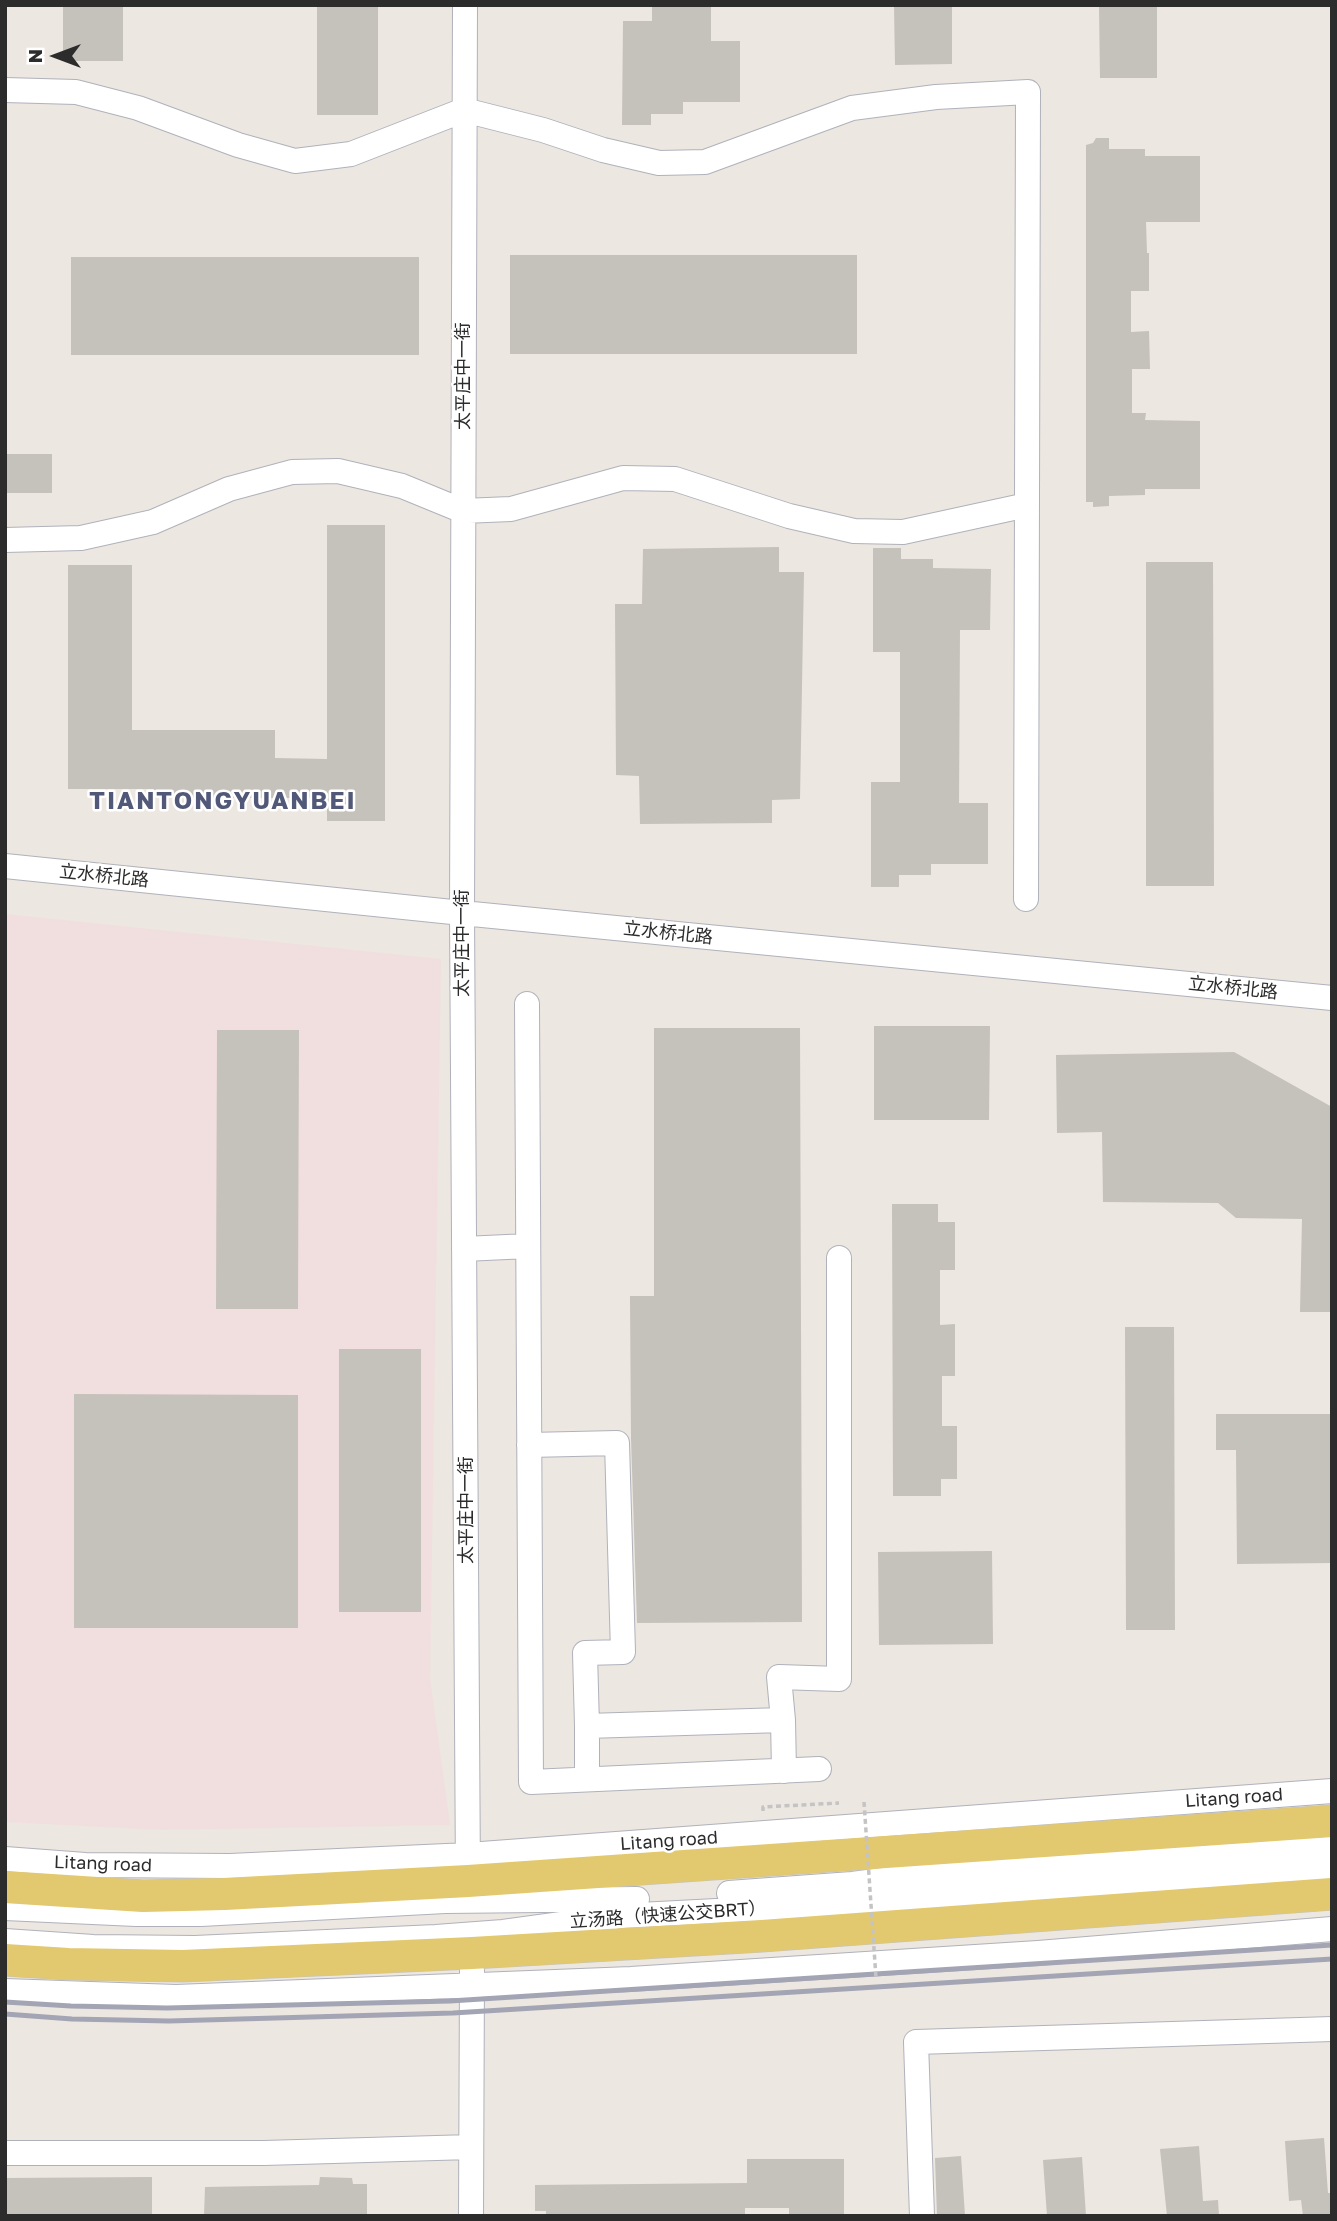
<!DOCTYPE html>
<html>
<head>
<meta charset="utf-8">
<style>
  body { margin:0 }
  #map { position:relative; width:1337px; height:2221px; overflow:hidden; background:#ece7e0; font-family:"Golos Text",sans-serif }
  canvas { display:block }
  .frame { position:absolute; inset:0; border:7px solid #2c2c2c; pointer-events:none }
  .north { position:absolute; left:21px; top:21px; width:70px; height:70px; -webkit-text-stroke:5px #fff; paint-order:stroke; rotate:270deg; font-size:19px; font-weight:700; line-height:28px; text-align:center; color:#2c2c2c }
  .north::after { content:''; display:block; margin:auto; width:24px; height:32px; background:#2c2c2c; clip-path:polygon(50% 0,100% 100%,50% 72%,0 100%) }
</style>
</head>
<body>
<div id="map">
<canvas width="1337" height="2221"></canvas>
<div class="frame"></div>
<div class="north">N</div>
</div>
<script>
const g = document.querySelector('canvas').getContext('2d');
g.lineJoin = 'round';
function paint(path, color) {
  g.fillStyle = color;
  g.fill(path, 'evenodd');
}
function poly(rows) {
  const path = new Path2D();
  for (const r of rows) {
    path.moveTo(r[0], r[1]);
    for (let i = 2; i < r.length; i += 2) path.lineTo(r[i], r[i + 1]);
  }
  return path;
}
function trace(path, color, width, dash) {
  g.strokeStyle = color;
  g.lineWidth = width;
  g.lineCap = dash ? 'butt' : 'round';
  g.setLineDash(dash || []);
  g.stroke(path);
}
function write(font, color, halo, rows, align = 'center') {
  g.font = font + ' "Golos Text","Noto Sans SC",sans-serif';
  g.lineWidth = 5;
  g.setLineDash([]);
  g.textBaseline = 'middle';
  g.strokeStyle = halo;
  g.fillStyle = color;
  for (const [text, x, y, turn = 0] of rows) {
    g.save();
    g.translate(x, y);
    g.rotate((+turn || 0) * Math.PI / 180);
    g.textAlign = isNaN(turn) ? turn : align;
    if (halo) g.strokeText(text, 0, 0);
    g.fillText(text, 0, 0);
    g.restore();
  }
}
const medical = poly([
  [5,914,441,959,430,1678,450,1825,161,1830,5,1822]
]);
const building = poly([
  [63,5,123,5,123,61,63,61],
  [317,5,378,5,378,115,317,115],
  [652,5,711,5,711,41,740,41,740,102,683,102,683,114,651,114,651,125,622,125,623,21,652,21],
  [894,5,952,5,952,64,895,65],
  [1099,5,1157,5,1157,78,1100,78],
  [1096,138,1109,138,1109,149,1145,149,1145,156,1200,156,1200,222,1146,222,1147,253,1149,253,1149,291,1131,291,1131,332,1149,331,1150,369,1132,369,1132,413,1146,413,1145,420,1200,421,1200,489,1145,489,1145,495,1109,496,1109,506,1093,507,1093,502,1086,502,1086,145,1093,143],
  [510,255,857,255,857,354,510,354],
  [71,257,419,257,419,355,71,355],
  [5,454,52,454,52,493,5,493],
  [327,525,385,525,385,821,327,821,327,798,154,798,154,789,68,789,68,565,132,565,132,730,275,730,275,758,327,759],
  [779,547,779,572,804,572,800,799,772,800,772,823,640,824,639,776,616,775,615,604,642,604,643,549],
  [873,548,901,548,901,559,933,559,933,568,991,569,990,630,960,630,959,803,988,803,988,864,931,864,931,875,899,875,899,887,871,887,871,782,900,782,900,652,873,652],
  [1146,562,1213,562,1214,886,1146,886],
  [874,1026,990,1026,989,1120,874,1120],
  [654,1028,800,1028,802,1622,637,1623,631,1438,630,1296,654,1296],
  [217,1030,299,1030,298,1309,216,1309],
  [1234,1052,1332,1107,1332,1312,1300,1312,1302,1219,1236,1218,1218,1203,1103,1202,1102,1132,1057,1133,1056,1055],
  [892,1204,938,1204,938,1222,955,1222,955,1270,940,1270,940,1325,955,1324,955,1376,942,1376,942,1426,957,1426,957,1479,941,1479,941,1496,893,1496],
  [1125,1327,1174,1327,1175,1630,1126,1630],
  [339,1349,421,1349,421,1612,339,1612],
  [74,1394,298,1395,298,1628,74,1628],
  [1216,1414,1332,1414,1332,1563,1237,1564,1236,1450,1216,1450],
  [992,1551,993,1644,879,1645,878,1552],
  [1324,2138,1328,2193,1332,2193,1332,2216,1303,2216,1301,2200,1289,2201,1285,2141],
  [1199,2146,1203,2201,1218,2200,1219,2216,1167,2216,1160,2149],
  [961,2156,965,2216,937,2216,935,2158],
  [1082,2157,1086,2216,1047,2216,1043,2160],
  [747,2159,844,2159,844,2216,789,2216,789,2208,745,2208,745,2216,546,2216,546,2211,535,2211,535,2185,747,2183],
  [152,2177,152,2216,5,2216,5,2178],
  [320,2177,352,2178,353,2184,367,2184,367,2216,204,2216,205,2187,319,2185]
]);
const path = poly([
  [763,1811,763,1807,839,1803]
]);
const minor = poly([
  [465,5,462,913,468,1881],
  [5,90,76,92,138,108,238,145,295,161,351,154,464,110,543,130,603,150,659,163,705,162,852,108,936,97,1028,92,1026,899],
  [5,540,81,538,153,522,229,489,292,472,338,471,402,486,463,511,511,509,623,478,675,479,789,516,854,531,903,532,1027,505],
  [5,866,462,913,1332,998],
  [527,1004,531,1782,819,1769],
  [464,1249,528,1246],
  [529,1445,617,1443,623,1652,585,1653,587,1726,783,1720,784,1771],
  [783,1720,779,1677,839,1679,839,1258],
  [587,1726,587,1779],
  [5,1859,85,1865,230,1866,468,1855,1332,1791],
  [729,1893,852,1884,916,1876,1332,1846],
  [5,1908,136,1914,201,1914,445,1901,637,1899],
  [5,1941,93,1947,195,1948,436,1937,503,1932,620,1916,851,1904,1332,1870],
  [5,1991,176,1997,631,1979,1038,1953,1332,1929],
  [5,2153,264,2153,471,2147],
  [471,2216,472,1971],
  [922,2216,916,2042,1332,2029]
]);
const major = poly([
  [5,1887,143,1896,224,1894,468,1881,1332,1821],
  [5,1960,68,1964,183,1966,472,1953,762,1936,1332,1894]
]);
const rail = poly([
  [5,2002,71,2006,167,2008,450,2001,1332,1945],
  [5,2014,72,2019,169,2021,453,2013,1332,1959]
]);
const pathBridge = poly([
  [864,1802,876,1978]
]);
const streetNames = [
  ["太平庄中一街",463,376,-90],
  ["立水桥北路",104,876,6],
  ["立水桥北路",668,933,6],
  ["太平庄中一街",462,943,-90],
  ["立水桥北路",1233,988,6],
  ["太平庄中一街",466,1510,-90],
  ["Litang road",1234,1798,-4],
  ["Litang road",669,1841,-4],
  ["Litang road",103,1864,2],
  ["立汤路（快速公交BRT）",668,1915,-4]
];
const districtNames = [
  ["TIANTONGYUANBEI",223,801]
];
paint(medical, '#f1dfdf');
paint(building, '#c5c1bb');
trace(minor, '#b0b2bb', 26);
trace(major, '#c4c4c4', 33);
trace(path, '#c4c4c4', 3.5, [5, 3.5]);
trace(minor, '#fff', 24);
trace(major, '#e2c86f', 32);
trace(rail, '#a3a5b4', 5);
trace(pathBridge, '#c4c4c4', 3.5, [5, 3.5]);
write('18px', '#2c2c2c', '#fff', streetNames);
g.letterSpacing = '2px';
write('bold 24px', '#515878', '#fff', districtNames);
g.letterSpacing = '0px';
</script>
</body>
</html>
